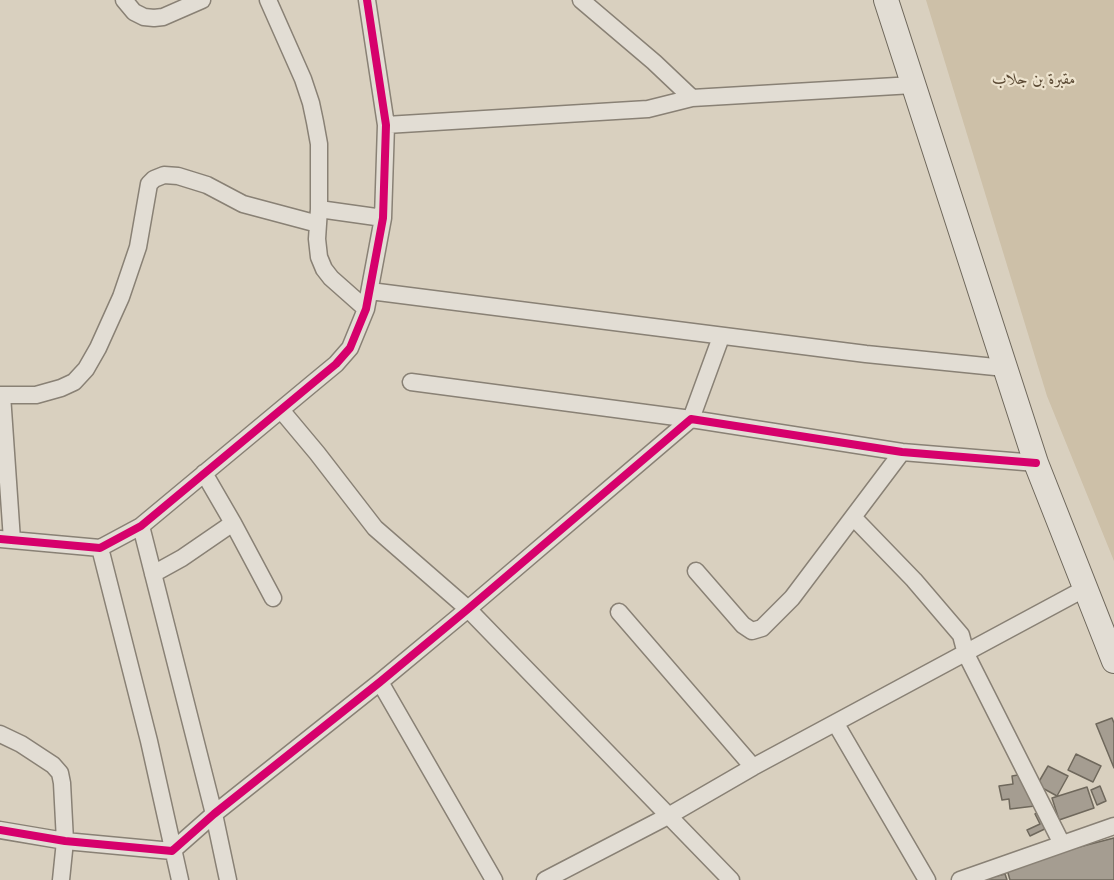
<!DOCTYPE html>
<html>
<head>
<meta charset="utf-8">
<style>
  body { margin:0 }
  canvas { display:block; background:#d9d0bf }
</style>
</head>
<body>
<canvas width="1114" height="880"></canvas>
<script>
const g = document.querySelector('canvas').getContext('2d');
g.lineJoin = 'round';
function paint(path, color) {
  g.fillStyle = color;
  g.fill(path, 'evenodd');
}
function poly(rows) {
  const path = new Path2D();
  for (const r of rows) {
    path.moveTo(r[0], r[1]);
    for (let i = 2; i < r.length; i += 2) path.lineTo(r[i], r[i + 1]);
  }
  return path;
}
function trace(path, color, width, dash) {
  g.strokeStyle = color;
  g.lineWidth = width;
  g.lineCap = dash ? 'butt' : 'round';
  g.setLineDash(dash || []);
  g.stroke(path);
}
function write(font, color, halo, rows, align = 'center') {
  g.font = font + ' "Old Standard TT",Amiri,serif';
  g.lineWidth = 4.5;
  g.setLineDash([]);
  g.textBaseline = 'middle';
  g.strokeStyle = halo;
  g.fillStyle = color;
  for (const [text, x, y, turn = 0] of rows) {
    g.save();
    g.translate(x, y);
    g.rotate((+turn || 0) * Math.PI / 180);
    g.textAlign = isNaN(turn) ? turn : align;
    if (halo) g.strokeText(text, 0, 0);
    g.fillText(text, 0, 0);
    g.restore();
  }
}
const green = poly([
  [926,0,1114,0,1114,561,1047,396]
]);
const building = poly([
  [1112,718,1114,723,1114,768,1096,724,1112,718],
  [1076,754,1101,766,1093,782,1068,770,1076,754],
  [1048,766,1068,776,1057,796,1037,785,1048,766],
  [1030,773,1035,806,1010,809,1009,799,1002,800,999,786,1013,784,1012,776,1030,773],
  [1100,786,1106,801,1097,805,1091,790,1100,786],
  [1087,787,1094,808,1059,820,1052,798,1087,787],
  [1045,810,1053,825,1030,836,1027,830,1040,824,1035,814,1045,810],
  [1114,838,1114,880,1010,880,1006,866,1114,838],
  [1005,874,1007,880,980,880,1005,874]
]);
const street = poly([
  [124,0,134,12,144,17,154,18,163,17,202,0],
  [268,0,303,79,311,103,315,122,319,144,319,209,317,239,319,257,324,269,331,278,366,309],
  [581,0,654,62,692,98,913,85],
  [386,125,648,109,692,98],
  [319,209,383,218],
  [370,291,866,354,1005,368],
  [411,382,691,419,721,337],
  [0,395,36,395,61,388,74,382,86,369,98,348,121,297,138,247,149,184,154,179,164,175,178,176,207,185,243,204,318,224],
  [2,395,12,540],
  [281,410,317,453,375,528,468,609,731,880],
  [854,518,914,580,961,635,966,654,1062,844],
  [233,523,273,598],
  [141,526,214,814,228,880],
  [0,539,100,548,141,526,313,383,336,364,350,348,366,309,383,218,386,125,367,0],
  [100,548,149,741,180,880],
  [696,571,743,625,752,631,762,628,792,598,902,452],
  [153,574,182,558,233,523,204,473],
  [619,612,753,767],
  [380,682,494,880],
  [836,724,927,880],
  [0,734,21,744,53,765,60,773,62,783,65,841,61,880],
  [0,830,65,841,172,851,214,814,380,682,468,609,691,419,902,452,1036,463],
  [545,880,670,815,753,767,1084,589],
  [960,880,1114,826]
]);
const secondary = poly([
  [886,0,1036,463,1114,661]
]);
const cycleway = poly([
  [0,539,100,548,141,526,313,383,336,364,350,348,366,309,383,218,386,125,367,0],
  [0,830,65,841,172,851,214,814,380,682,468,609,691,419,902,452,1036,463]
]);
const parkNames = [
  ["مقبرة بن جلاب",1034,80]
];
paint(green, '#cdc0a8');
paint(building, '#a59d91');
trace(building, '#6f685c', 1.5);
trace(street, '#898175', 19);
trace(secondary, '#6f685c', 26);
trace(street, '#e2ddd4', 16);
trace(secondary, '#e2ddd4', 24);
trace(cycleway, '#d6006c', 8);
write('italic 16px', '#5b4a34', '#ede3ce', parkNames);
</script>
</body>
</html>
